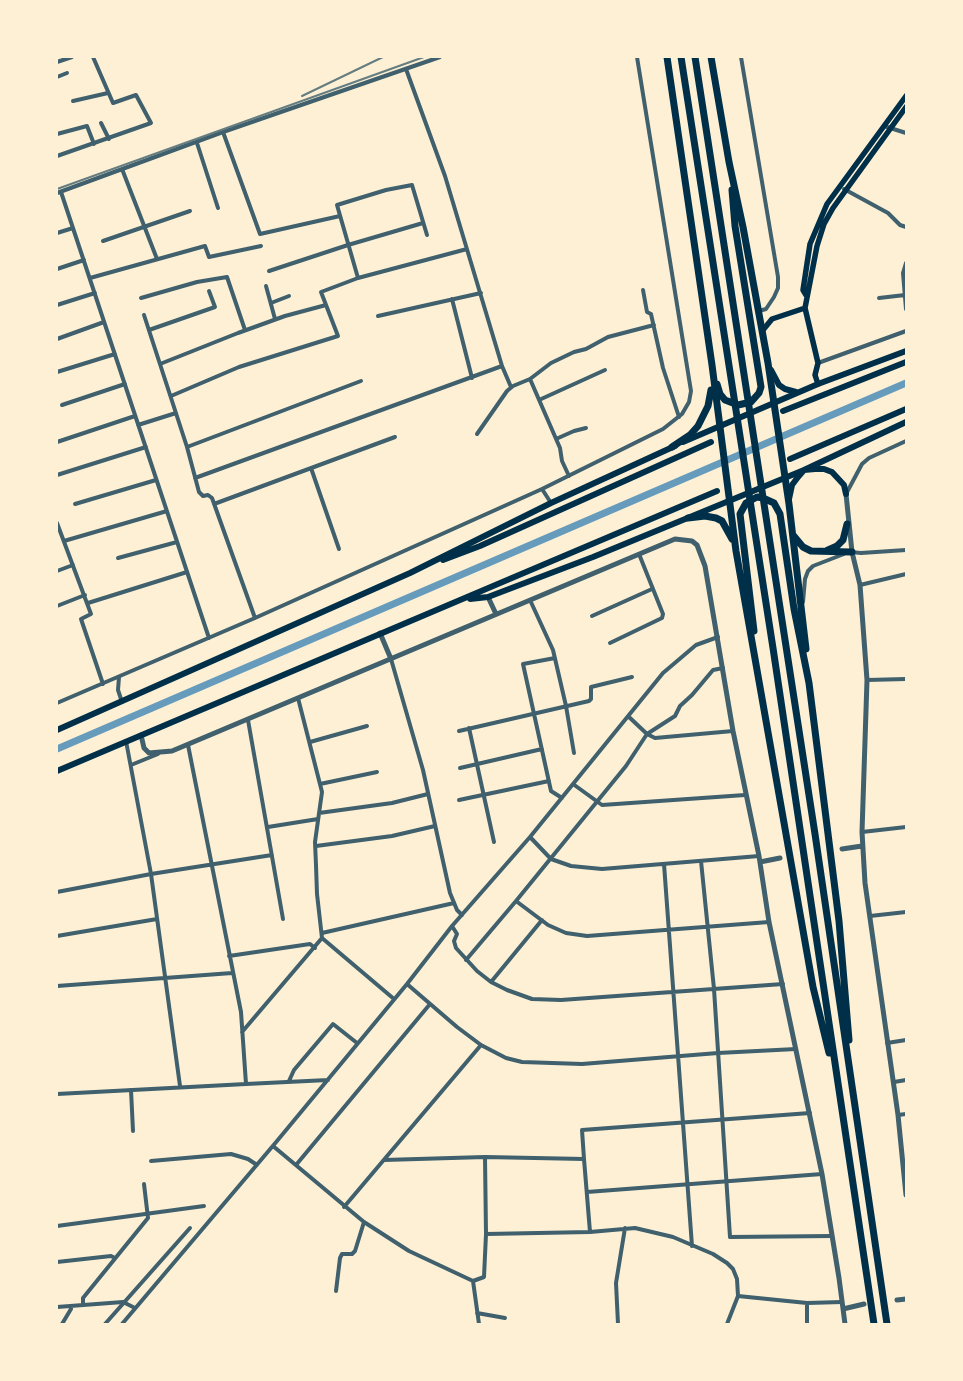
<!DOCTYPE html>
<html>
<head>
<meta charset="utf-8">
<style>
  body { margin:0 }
  #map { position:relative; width:963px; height:1381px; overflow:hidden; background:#fdf0d5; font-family:Poppins,sans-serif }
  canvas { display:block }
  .frame { position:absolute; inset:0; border:58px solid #fdf0d5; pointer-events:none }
</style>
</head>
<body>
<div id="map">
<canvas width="963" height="1381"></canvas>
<div class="frame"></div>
</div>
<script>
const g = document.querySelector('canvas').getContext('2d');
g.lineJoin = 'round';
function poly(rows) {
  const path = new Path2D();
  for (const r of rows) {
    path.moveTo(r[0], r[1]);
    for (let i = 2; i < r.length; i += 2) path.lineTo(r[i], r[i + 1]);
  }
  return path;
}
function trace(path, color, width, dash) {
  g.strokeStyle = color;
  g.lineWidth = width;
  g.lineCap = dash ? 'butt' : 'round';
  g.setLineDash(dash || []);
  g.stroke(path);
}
const canal = poly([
  [57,749,906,383]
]);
const minor = poly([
  [741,57,778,277,778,288,774,297,766,309,759,311],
  [57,62,72,57],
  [57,77,67,73],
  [73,101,108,93],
  [101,123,109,139],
  [884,126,906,133],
  [223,132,260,234,340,216],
  [57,134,87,126,94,144],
  [197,143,218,208],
  [57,156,151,123,136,95,113,103,93,57],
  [122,169,157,259],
  [844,189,888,213,900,225,906,227],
  [61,192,209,638],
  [57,193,223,132,440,57],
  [57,233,73,228],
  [103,241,190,211],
  [906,263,903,273,906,309],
  [57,269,84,260],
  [269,271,348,245,423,223],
  [90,278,205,246,209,257,261,246],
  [358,278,337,205,386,190,412,185,427,235],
  [266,286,275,319],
  [643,290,647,312,651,314,663,368,679,417],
  [141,298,197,282,227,277,245,330],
  [879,298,905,295],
  [452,299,472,378],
  [271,303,289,296],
  [57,305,95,293],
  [144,315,187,447,199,492,203,496,208,495,212,498,255,618],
  [378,316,481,293],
  [149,330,215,307,209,291],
  [57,339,104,322],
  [818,363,906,331],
  [160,364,238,333,285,316,326,305],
  [502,366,511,387],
  [57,372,115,354],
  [171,396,239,367,338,336,321,292,358,278,467,249],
  [539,400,605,370],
  [62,405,125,384],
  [138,425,176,413],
  [477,434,507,391,513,386,530,379],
  [556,439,574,431,586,428],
  [57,442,135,416],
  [187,447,361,381],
  [311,468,339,549],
  [57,475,146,447],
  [569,476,562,461,560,448,530,379,551,363,574,352,586,349,608,337,654,325],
  [195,478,502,366,445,176,406,69],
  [542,489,551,503],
  [846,494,862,464,869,458,906,441],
  [75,504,156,480],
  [214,504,395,437],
  [57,523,91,614,81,619,103,684],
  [64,541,167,511],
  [850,552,861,553,906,550],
  [118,558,177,542],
  [57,571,73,565],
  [860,585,906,574],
  [530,600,553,650,566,706,574,753],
  [803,602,805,579,808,571,813,566,844,554],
  [88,603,187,572],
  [57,606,85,595],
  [592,616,652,589],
  [610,643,662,618,663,614,639,554],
  [555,658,523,664,551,791,562,798],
  [391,659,423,770,450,893,457,910,462,915],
  [723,668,713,670,692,695,680,706,675,716,647,734,626,766,516,901,548,925,566,933,587,936,769,922],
  [119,677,118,690,122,702],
  [867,680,906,679],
  [298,698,322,792,315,842,316,865,317,894,322,938,394,999],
  [57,703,255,618,542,489,663,429,682,414,689,402,691,391,637,57],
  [629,717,647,734,655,738,733,731],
  [248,720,283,919],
  [469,728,494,842],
  [459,731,589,701,591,699,591,687,632,677],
  [126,741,151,874,180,1086],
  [310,742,367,726],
  [188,745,241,1012,246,1084,328,1080],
  [131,765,158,754],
  [460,768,542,749],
  [320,784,377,772],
  [573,784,602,805,745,795],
  [459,800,549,781],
  [319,813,392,803,428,794],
  [268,827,318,819],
  [862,832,906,827],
  [530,837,551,859,571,866,602,869,759,856],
  [316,846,392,836,435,826],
  [701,861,714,989,730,1237,832,1236],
  [664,864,692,1246],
  [57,892,151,874,272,855],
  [870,916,906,912],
  [452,926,457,934,454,941,456,948,477,971,491,982,507,990,532,999,561,1000,783,984],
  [322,933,454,903],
  [57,936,157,919],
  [229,956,310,944,315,948],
  [466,960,516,901],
  [491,982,542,920],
  [407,984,457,1027,481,1045,506,1058,522,1062,582,1064,718,1053,796,1049],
  [57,986,232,973],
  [242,1032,322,938],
  [887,1043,906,1040],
  [289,1081,294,1070,333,1024,357,1043],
  [894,1082,906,1080],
  [131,1090,133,1131],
  [57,1094,246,1084],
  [898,1115,906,1114],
  [273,1146,364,1222,409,1251,473,1281,484,1277,486,1234,590,1232,635,1228,673,1237,713,1254,727,1263,733,1269,737,1279,738,1296,807,1303,842,1302],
  [485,1157,486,1234],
  [584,1159,590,1232],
  [384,1160,485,1157,584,1159,582,1130,810,1113],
  [151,1161,231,1154,248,1159,257,1165],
  [296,1165,430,1004],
  [587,1192,822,1174],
  [344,1207,481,1045],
  [57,1226,204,1206],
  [57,1262,111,1256,115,1258],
  [473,1281,479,1324],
  [336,1291,340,1258,342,1254,352,1254,355,1251,364,1222],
  [807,1303,807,1324],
  [83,1305,83,1298,148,1218,144,1184],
  [57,1307,123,1302,135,1308],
  [477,1313,505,1318],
  [62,1324,71,1309,71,1306],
  [105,1324,190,1228],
  [122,1324,277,1141,407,984,452,926,530,837,663,673,696,645,718,637],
  [618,1324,616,1283,625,1228],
  [727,1324,738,1296]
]);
const tertiary = poly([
  [846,494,852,552,860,585,867,680,862,832,865,883,898,1115,906,1195],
  [488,597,496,614],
  [380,633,391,659],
  [141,735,144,748,149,753,172,751,675,539,692,541,697,545,705,566,733,731,759,856,769,922,822,1174,839,1278,845,1324],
  [842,849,862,846],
  [760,862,780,858],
  [897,1300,906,1299],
  [843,1309,864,1304]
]);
const secondary = poly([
  [806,295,803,290,810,244,827,204,906,96],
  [763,330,772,319,805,308],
  [818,384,815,375,818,363,805,308,817,246,824,224,833,208,906,107]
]);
const trunk = poly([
  [771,370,779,385,785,389,796,392],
  [783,411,906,362],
  [683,442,818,384,906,351],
  [790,459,906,409],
  [789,499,792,485,798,477,804,470,815,469,824,469,832,472,844,485,846,494],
  [443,560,480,546,711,442],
  [470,599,488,597,593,557,804,470,906,422],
  [57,730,410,573,551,503,675,446],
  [57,771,717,491]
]);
const motorway = poly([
  [667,57,712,365,736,551,813,987,829,1053],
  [681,57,773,648,874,1324],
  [695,57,815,834,887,1324],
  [711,57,729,162,743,227,768,363,789,504,806,649],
  [717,384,720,394,725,400,738,405,751,402,759,393,761,387,735,226,732,190],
  [672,447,690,435,698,426,708,406,711,390],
  [688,518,705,516,716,518,722,521,732,539],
  [793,535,803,547,811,551,852,552],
  [828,550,837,546,843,540,847,524],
  [754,631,740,514,746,503,757,497,763,498,774,503,780,514,794,609,809,683,839,921,849,1040]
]);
const rail = poly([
  [302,96,383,57],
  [57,189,424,57]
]);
trace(canal, '#669bbc', 7);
trace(minor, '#3f606c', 4);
trace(tertiary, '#3f606c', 5);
trace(secondary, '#003049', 5.5);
trace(trunk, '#003049', 6);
trace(motorway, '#003049', 7);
trace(rail, '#657d81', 2);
</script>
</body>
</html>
